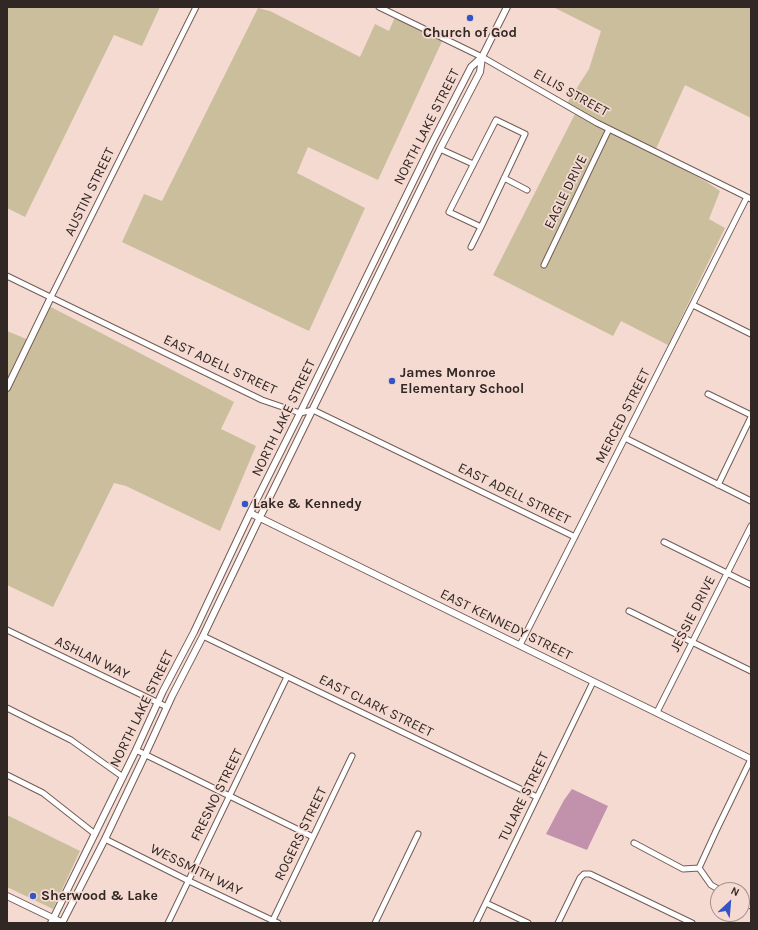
<!DOCTYPE html>
<html>
<head>
<meta charset="utf-8">
<style>
  body { margin:0 }
  #map { position:relative; width:758px; height:930px; overflow:hidden; background:#f5dad2; font-family:Karla,sans-serif }
  canvas { display:block }
  .frame { position:absolute; inset:0; border:8px solid #312724; pointer-events:none }
  .north { position:absolute; left:710px; top:882px; width:40px; height:40px; box-sizing:border-box; background:#f5dad2; border:1px solid #a7928c; border-radius:50%; rotate:26deg; font-size:11px; font-weight:700; line-height:16px; text-align:center; color:#312724 }
  .north::after { content:''; display:block; margin:auto; width:14px; height:18px; background:#3555c6; clip-path:polygon(50% 0,100% 100%,50% 72%,0 100%) }
</style>
</head>
<body>
<div id="map">
<canvas width="758" height="930"></canvas>
<div class="frame"></div>
<div class="north">N</div>
</div>
<script>
const g = document.querySelector('canvas').getContext('2d');
g.lineJoin = 'round';
function paint(path, color) {
  g.fillStyle = color;
  g.fill(path, 'evenodd');
}
function poly(rows) {
  const path = new Path2D();
  for (const r of rows) {
    path.moveTo(r[0], r[1]);
    for (let i = 2; i < r.length; i += 2) path.lineTo(r[i], r[i + 1]);
  }
  return path;
}
function trace(path, color, width, dash) {
  g.strokeStyle = color;
  g.lineWidth = width;
  g.lineCap = dash ? 'butt' : 'round';
  g.setLineDash(dash || []);
  g.stroke(path);
}
function write(font, color, halo, rows, align = 'center') {
  g.font = font + ' Karla,sans-serif';
  g.lineWidth = 3.5;
  g.setLineDash([]);
  g.textBaseline = 'middle';
  g.strokeStyle = halo;
  g.fillStyle = color;
  for (const [text, x, y, turn = 0] of rows) {
    g.save();
    g.translate(x, y);
    g.rotate((+turn || 0) * Math.PI / 180);
    g.textAlign = isNaN(turn) ? turn : align;
    if (halo) g.strokeText(text, 0, 0);
    g.fillText(text, 0, 0);
    g.restore();
  }
}
const green = poly([
  [7,7,160,7,142,46,114,35,25,217,7,208],
  [553,7,751,7,751,118,685,85,654,153,705,181,720,191,709,219,725,228,668,345,621,321,613,336,493,275,575,114,564,108,589,69,601,31],
  [258,8,270,11,360,57,375,24,389,31,395,17,444,37,378,180,308,147,297,173,365,208,309,331,122,242,144,194,162,201],
  [49,306,234,402,221,429,256,446,220,531,126,486,114,483,53,607,7,585,7,331,31,341],
  [7,815,80,851,53,909,7,887]
]);
const water = poly([
  [572,789,608,806,587,850,546,834,564,800]
]);
const minor = poly([
  [379,7,482,57,597,123,751,199],
  [496,120,525,134,481,227,449,212,496,120],
  [440,149,473,164],
  [504,178,527,190],
  [471,247,481,227],
  [544,265,609,129],
  [7,276,262,400,300,413,313,410,575,537],
  [51,297,196,7],
  [693,305,751,334],
  [708,394,751,415],
  [625,438,751,501],
  [718,485,751,417],
  [664,542,751,585],
  [629,611,751,671],
  [7,630,167,707],
  [203,636,537,797],
  [520,645,747,197],
  [7,708,71,740,123,777],
  [657,712,751,526],
  [136,750,313,837],
  [7,775,43,793,95,834],
  [105,839,189,881,278,923],
  [634,843,683,869,699,868,711,885,720,890],
  [699,868,716,831,751,759],
  [742,902,751,906],
  [486,903,528,923],
  [272,922,352,756],
  [168,923,287,677],
  [375,923,418,834],
  [476,923,593,682],
  [558,923,580,878,584,874,590,874,692,923]
]);
const tertiary = poly([
  [7,388,51,297],
  [250,513,751,759],
  [7,896,63,923],
  [51,923,136,750,163,691,194,632,250,513,300,413,431,145,471,67,482,57],
  [62,923,105,839,145,755,172,696,203,636,260,517,440,149,480,72,482,57,507,7]
]);
const markers = [
  [470,18,4,"#3555c6"],
  [392,381,4,"#3555c6"],
  [245,504,4,"#3555c6"],
  [33,896,4,"#3555c6"]
];
const poiNames = [
  ["Church of God",470,33,"center"],
  ["James Monroe",400,373],
  ["Elementary School",400,389],
  ["Lake & Kennedy",253,504],
  ["Sherwood & Lake",41,896]
];
const streetNames = [
  ["ELLIS STREET",571,93,29],
  ["NORTH LAKE STREET",427,127,-63],
  ["AUSTIN STREET",90,192,-64],
  ["EAGLE DRIVE",566,192,-64],
  ["EAST ADELL STREET",220,365,25],
  ["MERCED STREET",623,416,-63],
  ["NORTH LAKE STREET",284,418,-64],
  ["EAST ADELL STREET",514,494,26],
  ["JESSIE DRIVE",693,614,-63],
  ["EAST KENNEDY STREET",506,625,26],
  ["ASHLAN WAY",92,658,26],
  ["EAST CLARK STREET",376,706,26],
  ["NORTH LAKE STREET",142,709,-64],
  ["FRESNO STREET",217,795,-64],
  ["TULARE STREET",524,797,-64],
  ["ROGERS STREET",301,834,-64],
  ["WESSMITH WAY",196,870,26]
];
paint(green, '#cabe9c');
paint(water, '#c291ab');
trace(minor, '#725c55', 7);
trace(tertiary, '#725c55', 8);
trace(minor, '#fff', 5);
trace(tertiary, '#fff', 6);
for (const [x, y, r, color] of markers) {
  const dot = new Path2D();
  dot.arc(x, y, r, 0, 2 * Math.PI);
  g.fillStyle = color;
  g.fill(dot);
  trace(dot, '#f5dad2', 1.5);
}
write('bold 14px', '#312724', '#f5dad2', poiNames, 'left');
write('14px', '#312724', '#f5dad2', streetNames);
</script>
</body>
</html>
